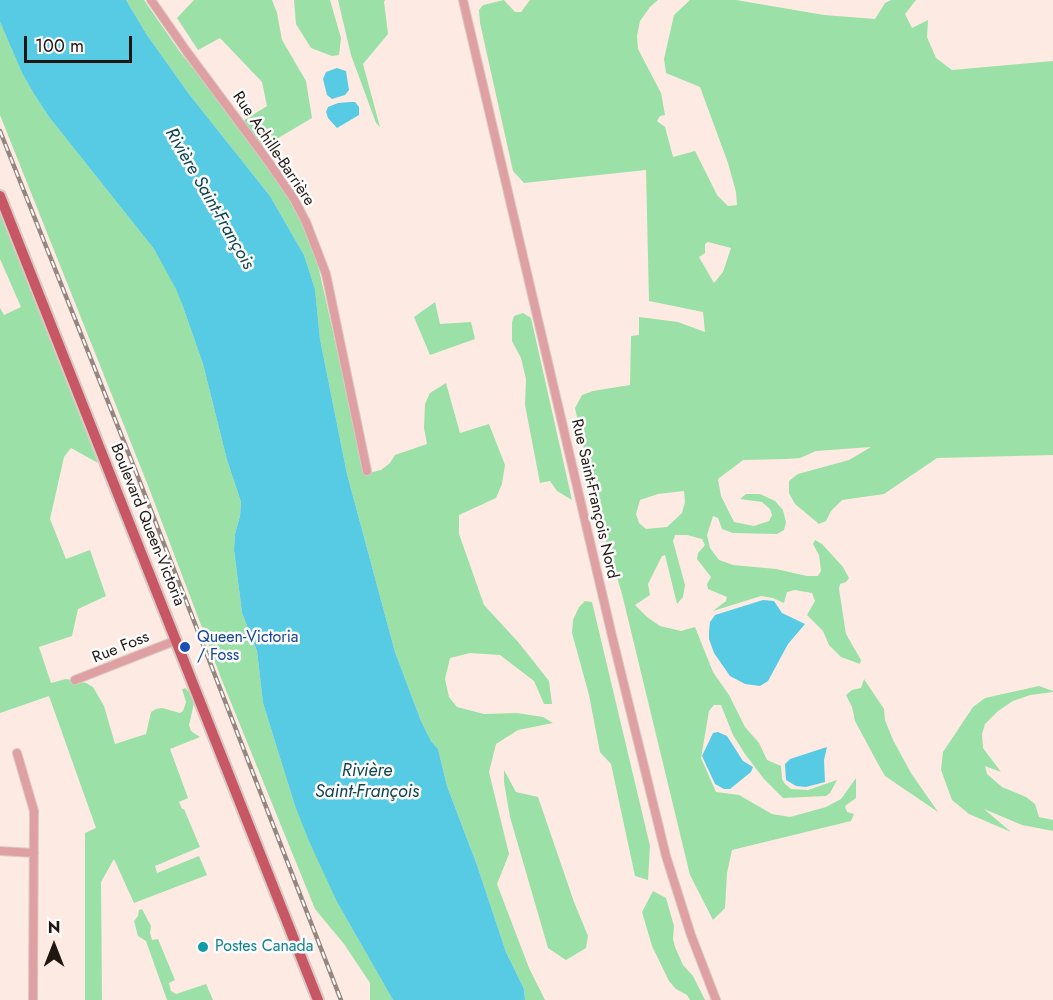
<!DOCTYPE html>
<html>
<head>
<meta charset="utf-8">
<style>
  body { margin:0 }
  #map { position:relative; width:1053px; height:1000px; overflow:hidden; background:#fdebe3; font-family:Jost,sans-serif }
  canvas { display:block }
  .north { position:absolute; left:24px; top:916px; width:60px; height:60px; -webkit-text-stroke:4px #fcfcfc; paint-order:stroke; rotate:0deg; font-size:16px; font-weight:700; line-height:24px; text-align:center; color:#211712 }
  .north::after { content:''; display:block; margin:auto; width:21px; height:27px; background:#211712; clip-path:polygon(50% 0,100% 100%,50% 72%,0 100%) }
  .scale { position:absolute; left:24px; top:36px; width:108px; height:27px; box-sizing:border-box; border:3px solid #211712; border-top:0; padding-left:8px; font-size:18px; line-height:21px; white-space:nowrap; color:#211712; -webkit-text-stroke:4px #fcfcfc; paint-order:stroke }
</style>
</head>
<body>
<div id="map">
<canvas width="1053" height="1000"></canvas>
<div class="north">N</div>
<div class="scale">100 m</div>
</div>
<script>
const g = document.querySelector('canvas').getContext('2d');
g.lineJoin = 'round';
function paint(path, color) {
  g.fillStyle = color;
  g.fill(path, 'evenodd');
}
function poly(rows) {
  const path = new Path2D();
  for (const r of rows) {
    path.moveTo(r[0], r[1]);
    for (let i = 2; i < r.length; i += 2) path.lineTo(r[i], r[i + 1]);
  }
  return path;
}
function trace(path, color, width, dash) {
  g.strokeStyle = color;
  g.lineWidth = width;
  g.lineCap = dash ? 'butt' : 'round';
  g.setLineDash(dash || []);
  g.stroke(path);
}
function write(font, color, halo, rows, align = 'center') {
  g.font = font + ' Jost,sans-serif';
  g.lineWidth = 5;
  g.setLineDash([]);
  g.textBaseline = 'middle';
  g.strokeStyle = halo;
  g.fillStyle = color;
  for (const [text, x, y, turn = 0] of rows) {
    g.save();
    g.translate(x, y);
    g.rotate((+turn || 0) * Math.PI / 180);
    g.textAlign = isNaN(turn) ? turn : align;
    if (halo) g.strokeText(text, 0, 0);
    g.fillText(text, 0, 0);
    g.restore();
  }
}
const green = poly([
  [126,0,144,0,180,52,238,124,267,106,262,82,220,38,198,50,177,18,194,0,272,0,277,13,282,40,306,81,312,118,258,150,301,219,317,261,365,474,381,470,390,463,395,455,427,444,424,428,425,404,430,393,446,383,460,433,489,424,505,465,502,484,496,498,459,515,459,534,484,605,519,643,549,681,552,704,544,704,534,681,500,655,470,653,450,658,445,679,449,697,457,707,484,714,517,713,543,717,553,723,518,730,496,744,489,772,509,854,497,884,529,968,545,1000,525,1000,524,989,506,952,477,865,447,786,438,749,431,741,421,721,395,652,347,474,320,339,315,289,304,255,270,196,189,94,147,35],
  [294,0,330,0,341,38,339,55,332,56,311,48,296,24],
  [338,0,385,0,384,2,388,34,363,64,380,127,376,123,351,55],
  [504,0,515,12,521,12,530,0,658,0,650,7,640,21,637,36,638,49,661,93,665,115,660,116,657,121,665,127,673,157,695,151,717,195,728,206,737,205,736,192,728,163,700,87,666,73,664,59,674,15,690,0,736,0,824,15,875,19,885,3,891,0,916,0,905,14,912,28,928,20,927,37,936,58,952,70,1053,61,1053,455,937,458,884,494,842,500,831,511,826,521,819,524,795,504,789,493,789,481,798,474,849,460,871,447,816,451,800,458,786,459,743,460,718,479,721,496,734,522,754,526,769,521,772,515,770,509,762,502,740,499,746,494,760,494,775,501,783,510,786,522,784,530,777,534,733,533,722,529,718,518,713,516,707,535,710,548,719,560,733,565,776,569,807,576,818,576,821,571,819,555,813,544,815,540,822,544,843,567,849,578,846,582,840,584,839,589,846,634,861,660,860,664,841,657,829,645,823,631,807,615,815,601,812,593,795,590,787,592,784,603,773,598,761,596,713,611,726,601,727,597,708,589,707,584,711,577,697,559,698,553,705,545,702,539,687,535,675,535,673,541,685,585,683,597,677,604,665,555,662,556,648,584,650,595,635,605,647,617,660,626,681,631,695,627,713,672,729,695,745,727,759,743,767,760,781,766,782,779,785,784,791,789,808,790,837,780,830,793,826,796,783,798,764,779,745,754,733,735,721,705,714,705,709,711,701,758,716,792,739,795,772,814,790,817,826,807,841,799,856,778,856,798,845,806,847,812,854,814,851,821,732,850,727,873,725,908,713,920,690,875,622,594,598,514,575,408,582,395,593,391,630,385,631,336,639,335,639,317,678,322,705,332,703,312,649,301,646,170,524,183,513,171,480,23,479,10,483,5],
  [708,242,731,248,723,272,714,283,699,257,705,253,705,244],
  [684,491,685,502,682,513,667,527,646,529,639,523,636,514,640,500,658,494],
  [0,22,22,73,34,94,49,117,154,249,177,289,182,304,203,364,227,460,241,502,240,516,235,534,234,551,242,613,257,651,263,703,295,806,337,902,393,1000,370,1000,370,983,344,944,315,909,223,683,147,483,0,115],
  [0,212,98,463,71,448,64,457,50,519,66,559,90,550,106,596,78,609,72,636,39,647,51,683,66,679,86,683,93,687,104,706,115,744,146,734,151,712,156,709,162,708,180,713,183,711,186,702,182,689,185,688,189,692,194,703,189,725,191,731,200,737,170,749,188,798,179,802,182,809,184,809,200,847,155,866,157,873,199,856,207,875,134,903,114,859,101,882,102,1000,85,1000,85,833,96,828,49,696,0,713,0,308,4,315,21,307,0,259],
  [435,302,440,324,471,322,475,339,430,355,414,317],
  [523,313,531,318,572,500,557,491,550,481,540,483,525,405,526,379,521,358,512,341,512,322,514,316],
  [585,601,592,602,650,846,648,880,635,876,611,764,600,752,589,695,572,633,573,620,579,607],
  [864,679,884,709,885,720,893,740,911,773,938,812,885,776,877,762,855,721,852,707,846,695,852,690,861,688],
  [1039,686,1053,691,1053,692,1030,695,1013,701,998,711,985,724,982,734,983,748,1001,772,985,766,987,774,1002,787,1026,797,1035,804,1039,817,1053,820,1053,831,1022,825,984,809,1011,832,969,814,952,800,941,770,943,752,973,707,985,698],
  [504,770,516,792,538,797,574,902,588,936,586,948,566,960,548,948,510,817,504,782],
  [653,891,666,898,674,926,673,939,675,947,683,965,693,976,705,1000,690,1000,687,995,676,989,669,981,652,946,642,912],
  [142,909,151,926,150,933,152,940,158,939,175,980,169,983,171,991,176,994,206,984,213,1000,167,1000,146,941,138,936,134,921,138,916,139,910]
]);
const water = poly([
  [0,0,126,0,147,35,189,94,270,196,304,255,315,289,320,339,347,474,395,652,421,721,431,741,438,749,447,786,477,865,506,952,524,989,525,1000,393,1000,337,902,309,841,295,806,263,703,257,651,242,613,234,550,235,534,240,516,241,502,227,460,203,364,182,304,176,289,154,249,49,117,34,94,22,73,0,22],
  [337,68,346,71,349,90,345,95,332,99,327,95,323,79,326,72],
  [350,102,355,102,359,107,359,115,337,128,328,118,326,112,328,107,338,103],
  [763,600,774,601,782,613,805,624,788,644,768,681,760,686,745,684,730,676,714,653,709,639,709,632,710,622,715,615],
  [718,732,727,736,743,761,753,767,751,772,730,789,724,789,715,784,702,756,713,733],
  [827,747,824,760,825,782,806,787,796,786,786,780,785,764,790,759]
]);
const minor = poly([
  [151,0,187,52,268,161,294,199,306,222,326,274,367,471],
  [463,0,613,640,666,856,691,935,716,1000],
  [75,680,177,640],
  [17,753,34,811,33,1000],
  [0,851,34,853]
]);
const major = poly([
  [0,196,318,1000]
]);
const rail = poly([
  [0,131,138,477,341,1000]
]);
const markers = [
  [185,647,6,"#1a4fb4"],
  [203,947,6,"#0f9aa8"]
];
const streetNames = [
  ["Rue Achille-Barrière",273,149,56],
  ["Rue Saint-François Nord",594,499,77],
  ["Boulevard Queen-Victoria",147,525,68],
  ["Rue Foss",121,648,-22]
];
const transitNames = [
  ["Queen-Victoria",197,638],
  ["/ Foss",197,656]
];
const cultureNames = [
  ["Postes Canada",215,947]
];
const waterNames = [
  ["Rivière Saint-François",209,199,60],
  ["Rivière",367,772],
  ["Saint-François",367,793]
];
paint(green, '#9ae0a7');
paint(water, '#56cbe3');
trace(minor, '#dac9c2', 10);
trace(major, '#dac9c2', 14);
trace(minor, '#dfa0a3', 8);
trace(major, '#c75764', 10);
trace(rail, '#958680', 4.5);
trace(rail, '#fcfcfc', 2, [7]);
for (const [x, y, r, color] of markers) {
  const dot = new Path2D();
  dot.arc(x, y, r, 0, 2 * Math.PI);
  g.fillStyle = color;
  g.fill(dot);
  trace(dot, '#fcfcfc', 2);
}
write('16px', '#211712', '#fcfcfc', streetNames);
write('16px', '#164399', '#fcfcfc', transitNames, 'left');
write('16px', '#0d838f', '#fcfcfc', cultureNames, 'left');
write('italic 18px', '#10454f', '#fcfcfc', waterNames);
</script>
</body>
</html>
